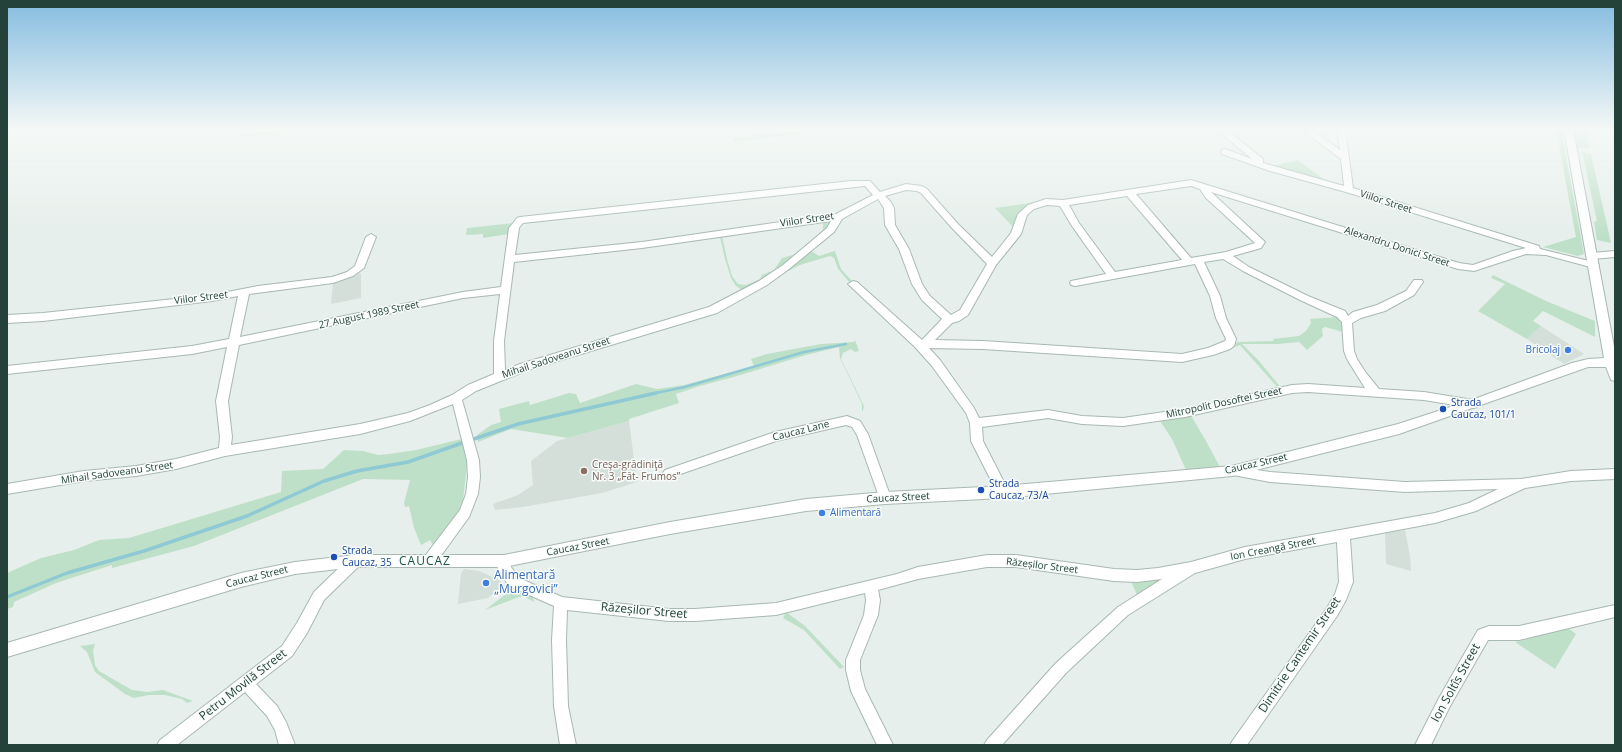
<!DOCTYPE html>
<html>
<head>
<meta charset="utf-8">
<style>
  body { margin:0 }
  #map { position:relative; width:1622px; height:752px; overflow:hidden; background:#e6efeb; font-family:"Open Sans",sans-serif }
  canvas { display:block }
  .frame { position:absolute; inset:0; border:8px solid #24423a; pointer-events:none }
</style>
</head>
<body>
<div id="map">
<canvas width="1622" height="752"></canvas>
<div class="frame"></div>
</div>
<script>
const g = document.querySelector('canvas').getContext('2d');
g.lineJoin = 'round';
function paint(path, color) {
  g.fillStyle = color;
  g.fill(path, 'evenodd');
}
function poly(rows) {
  const path = new Path2D();
  for (const r of rows) {
    path.moveTo(r[0], r[1]);
    for (let i = 2; i < r.length; i += 2) path.lineTo(r[i], r[i + 1]);
  }
  return path;
}
function trace(path, color, width, dash) {
  g.strokeStyle = color;
  g.lineWidth = width;
  g.lineCap = dash ? 'butt' : 'round';
  g.setLineDash(dash || []);
  g.stroke(path);
}
function write(font, color, halo, rows, align = 'center') {
  g.font = font + ' "Open Sans",sans-serif';
  g.lineWidth = 3;
  g.setLineDash([]);
  g.textBaseline = 'middle';
  g.strokeStyle = halo;
  g.fillStyle = color;
  for (const [text, x, y, turn = 0] of rows) {
    g.save();
    g.translate(x, y);
    g.rotate((+turn || 0) * Math.PI / 180);
    g.textAlign = isNaN(turn) ? turn : align;
    if (halo) g.strokeText(text, 0, 0);
    g.fillText(text, 0, 0);
    g.restore();
  }
}
const built = poly([
  [361,273,361,298,331,304,333,283],
  [1541,326,1584,354,1564,364,1527,339],
  [629,421,637,482,602,493,523,507,495,510,493,504,518,495,533,485,531,461,557,441],
  [1405,530,1410,556,1411,571,1386,564,1385,533],
  [464,569,479,571,501,581,499,589,488,598,458,604,461,573]
]);
const green = poly([
  [285,129,331,129,244,137,243,134],
  [811,129,839,130,734,142,733,138],
  [1556,129,1561,129,1584,254,1578,256,1543,247,1576,237],
  [1573,129,1585,129,1590,148,1577,148],
  [1582,152,1591,154,1611,243,1597,240,1594,222,1597,221],
  [1298,160,1326,181,1271,166],
  [1030,203,1033,204,1013,230,1013,227,995,208],
  [823,220,830,220,833,224,786,265,744,291,736,286,731,278,725,259,720,237,722,236,727,259,732,276,738,284,746,285,760,279,762,275,774,270,782,258,796,254,823,230],
  [514,223,508,234,483,238,483,234,466,235,467,228],
  [811,251,819,256,835,251,841,269,853,282,850,283,838,269,834,258,830,256,800,265,767,282],
  [1493,275,1546,301,1595,321,1595,337,1543,311,1533,321,1541,326,1527,339,1478,311,1505,284,1491,278],
  [1338,317,1341,322,1343,332,1325,327,1322,329,1323,336,1307,350,1299,342,1278,344,1242,344,1259,361,1282,389,1280,390,1240,345,1225,351,1237,342,1274,341,1273,339,1299,336,1306,331,1311,323,1310,319],
  [855,340,859,351,855,352,851,349,843,353,841,359,864,406,863,411,862,411,862,404,840,358,839,347,806,355,737,376,700,386,676,394,679,403,629,419,629,421,568,438,511,429,478,442,477,435,491,425,501,422,499,409,529,401,530,405,569,393,576,394,580,403,636,384,657,389,684,385,754,366,751,359,767,354,821,344,854,342],
  [1190,414,1206,441,1220,467,1186,470,1172,439,1160,421],
  [462,439,467,465,463,500,458,515,433,545,430,540,421,545,414,528,409,506,405,507,404,503,410,480,363,479,194,546,112,568,112,565,56,583,14,602,13,607,7,609,7,573,41,558,74,550,99,540,129,538,281,492,282,471,323,469,344,450,363,451,378,455,389,454,416,450],
  [1179,573,1137,595,1130,579],
  [515,587,532,595,534,602,525,597,519,597,485,610],
  [786,612,805,626,844,667,840,669,804,630,783,618],
  [1568,628,1576,634,1555,669,1515,642],
  [95,644,93,651,95,665,99,671,132,690,147,692,163,690,193,701,187,703,182,699,165,695,149,695,134,698,125,694,95,672,87,652,80,646]
]);
const streamFar1 = poly([
  [651,394,685,387,804,352,846,344]
]);
const stream = poly([
  [471,440,518,424,656,393],
  [7,597,67,573,144,551,247,516,324,481,357,471,408,462,465,442]
]);
const minor = poly([
  [1216,129,1226,129,1263,159,1263,163,1344,186,1341,159,1301,129,1311,129,1340,150,1337,129,1345,129,1353,188,1539,246,1540,249,1597,263,1599,265,1594,268,1546,255,1526,254,1474,271,1458,269,1211,192,1265,242,1261,248,1233,256,1249,267,1308,296,1345,311,1348,316,1353,312,1377,305,1406,291,1414,280,1422,280,1423,282,1414,295,1385,311,1361,318,1352,323,1354,351,1357,359,1366,373,1379,389,1424,392,1473,400,1477,401,1479,404,1477,407,1473,408,1424,400,1308,392,1292,393,1185,417,1123,426,1082,424,1048,418,982,427,983,441,1009,492,1007,496,1003,497,999,496,971,441,970,423,966,413,932,366,915,347,848,284,853,281,857,282,922,340,942,319,922,300,912,284,899,249,885,225,884,208,878,199,842,219,834,232,789,269,767,285,717,313,528,370,476,391,462,400,479,460,480,477,478,494,469,517,435,564,430,566,425,564,423,560,425,556,460,510,466,494,468,477,467,460,453,404,410,421,360,434,225,456,176,469,136,476,84,481,7,494,7,484,84,471,136,466,176,459,219,448,220,437,216,401,227,347,192,354,7,374,7,366,192,346,229,339,238,296,212,301,43,321,7,323,7,315,43,313,212,295,258,286,332,277,347,272,355,266,366,237,371,234,376,237,364,268,353,276,333,283,249,294,240,337,463,292,501,287,509,228,517,218,520,217,851,181,870,181,880,192,906,184,922,186,927,189,958,224,992,257,1011,233,1018,214,1028,205,1046,199,1063,200,1191,180,1459,263,1473,265,1513,251,1526,248,1346,192,1270,171,1222,154,1221,152,1222,150,1225,149,1252,159,1216,129],
  [865,186,873,195,836,214,642,242,515,255,519,228,523,223,865,186],
  [1191,186,1200,189,1206,198,1255,243,1226,252,1191,258,1136,194,1191,186],
  [906,190,917,191,921,193,952,228,987,264,960,310,951,315,930,296,922,284,909,249,895,225,894,208,890,201,885,196,906,190],
  [1127,196,1182,260,1115,272,1079,223,1069,205,1127,196],
  [1047,205,1060,206,1072,226,1106,274,1071,281,1070,283,1071,285,1075,286,1195,264,1210,296,1216,318,1226,339,1225,341,1208,348,1182,354,983,341,935,340,952,323,959,321,968,315,996,265,1021,234,1027,215,1034,209,1047,205],
  [831,221,827,228,783,265,759,281,709,307,520,364,505,370,504,341,514,262,642,248,831,221],
  [1223,259,1243,271,1300,300,1337,317,1342,322,1344,351,1347,359,1365,388,1308,384,1292,385,1185,409,1123,418,1082,416,1048,410,979,418,974,408,940,360,929,348,983,349,1182,362,1213,355,1230,349,1234,346,1236,339,1226,318,1220,296,1204,262,1223,259],
  [500,294,494,341,494,374,468,385,452,395,430,405,408,413,360,424,231,445,232,437,228,401,239,345,463,298,500,294],
  [1615,251,1615,257,1592,259,1587,256,1592,253,1615,251],
  [847,416,860,421,868,434,891,498,889,502,885,503,881,502,857,435,852,427,846,425,776,441,669,478,665,476,663,473,665,470,775,432,847,416],
  [1232,466,1270,472,1405,482,1521,479,1571,471,1615,469,1615,479,1571,481,1525,488,1476,511,1435,523,1350,539,1353,582,1346,600,1337,616,1247,745,1230,745,1233,740,1327,608,1335,594,1339,582,1337,542,1245,559,1195,573,1128,615,1066,673,1002,745,984,745,987,740,1056,663,1118,607,1162,579,1137,582,1114,581,1016,567,987,567,918,579,878,590,880,600,878,615,860,660,860,670,865,689,893,745,877,745,851,691,846,670,846,660,864,615,866,600,865,593,776,615,695,621,669,621,567,610,566,640,568,706,576,745,560,745,554,706,552,640,554,606,509,586,498,569,497,561,499,557,504,555,509,557,511,567,519,578,562,597,669,609,695,609,776,603,897,574,918,567,987,555,1016,555,1114,569,1137,570,1158,568,1191,562,1245,547,1435,513,1469,503,1498,489,1405,492,1270,482,1228,474,1226,471,1228,468,1232,466],
  [355,555,360,557,362,561,360,565,324,600,307,633,292,656,256,684,277,706,286,722,295,745,279,745,275,730,267,716,245,692,177,745,157,745,160,740,282,646,297,623,314,592,350,557,355,555],
  [1615,605,1615,617,1519,640,1488,640,1449,708,1431,745,1415,745,1439,698,1478,630,1489,626,1519,626,1615,605]
]);
const tertiary = poly([
  [1564,129,1573,129,1615,352,1615,381,1611,380,1606,367,1588,367,1399,434,1232,476,1003,498,885,504,806,511,670,534,504,567,355,567,295,574,241,587,7,657,7,643,241,573,295,562,355,555,504,555,670,522,806,499,885,492,1003,486,1232,466,1398,424,1469,401,1572,363,1588,359,1604,358,1564,129]
]);
const markers = [
  [1568,350,4,"#3f7fe0"],
  [1443,409,4,"#1a4fb4"],
  [584,471,4,"#8d6e63"],
  [981,490,4,"#1a4fb4"],
  [822,513,4,"#3f7fe0"],
  [334,557,4,"#1a4fb4"],
  [486,583,4,"#3f7fe0"]
];
const streetNames = [
  ["Viilor Street",1386,202,18],
  ["Viilor Street",807,220,-8],
  ["Alexandru Donici Street",1397,247,18],
  ["Viilor Street",201,298,-7],
  ["27 August 1989 Street",369,315,-12],
  ["Mihail Sadoveanu Street",556,358,-18],
  ["Mitropolit Dosoftei Street",1224,403,-12],
  ["Caucaz Lane",801,431,-14],
  ["Caucaz Street",1256,464,-13],
  ["Mihail Sadoveanu Street",117,473,-8],
  ["Caucaz Street",898,498,-3],
  ["Caucaz Street",578,547,-11],
  ["Ion Creangă Street",1273,549,-11],
  ["Răzeșilor Street",1042,566,7],
  ["Caucaz Street",257,577,-14]
];
const shopNames = [
  ["Bricolaj",1560,350],
  ["Alimentară",830,513,"left"]
];
const transitNames = [
  ["Strada",1451,403],
  ["Caucaz, 101/1",1451,415],
  ["Strada",989,484],
  ["Caucaz, 73/A",989,496],
  ["Strada",342,551],
  ["Caucaz, 35",342,563]
];
const educationNames = [
  ["Creşa-grădiniţă",592,465],
  ["Nr. 3 „Făt- Frumos”",592,477]
];
const quarterNames = [
  ["CAUCAZ",425,562]
];
const nearShopnames = [
  ["Alimentară",494,576],
  ["„Murgovici”",494,590]
];
const nearStreetnames = [
  ["Răzeșilor Street",644,611,5],
  ["Dimitrie Cantemir Street",1300,655,-56],
  ["Ion Soltîs Street",1456,683,-61],
  ["Petru Movilă Street",243,685,-38]
];
paint(built, '#d4dfda');
paint(green, '#bfe0c8');
trace(streamFar1, '#8ec9d4', 2.5);
trace(stream, '#8ec9d4', 3.5);
trace(minor, '#a8b8b2', 2);
trace(tertiary, '#a8b8b2', 2);
paint(minor, '#fff');
paint(tertiary, '#fff');
const sky = g.createLinearGradient(0, 0, 0, 235);
sky.addColorStop(0, '#84bce0');
sky.addColorStop(0.55, '#f4f8f6');
sky.addColorStop(1, '#f4f8f600');
g.fillStyle = sky;
g.fillRect(0, 0, 1622, 235);
for (const [x, y, r, color] of markers) {
  const dot = new Path2D();
  dot.arc(x, y, r, 0, 2 * Math.PI);
  g.fillStyle = color;
  g.fill(dot);
  trace(dot, '#f7fbf9', 1.5);
}
write('10px', '#24423a', '#f7fbf9', streetNames);
write('10px', '#366cbe', '#f7fbf9', shopNames, 'right');
write('10px', '#164399', '#f7fbf9', transitNames, 'left');
write('10px', '#785e54', '#f7fbf9', educationNames, 'left');
g.letterSpacing = '1px';
write('12px', '#1f5548', '#f7fbf9', quarterNames);
g.letterSpacing = '0px';
write('12px', '#366cbe', '#f7fbf9', nearShopnames, 'left');
write('12px', '#24423a', '#f7fbf9', nearStreetnames);
</script>
</body>
</html>
